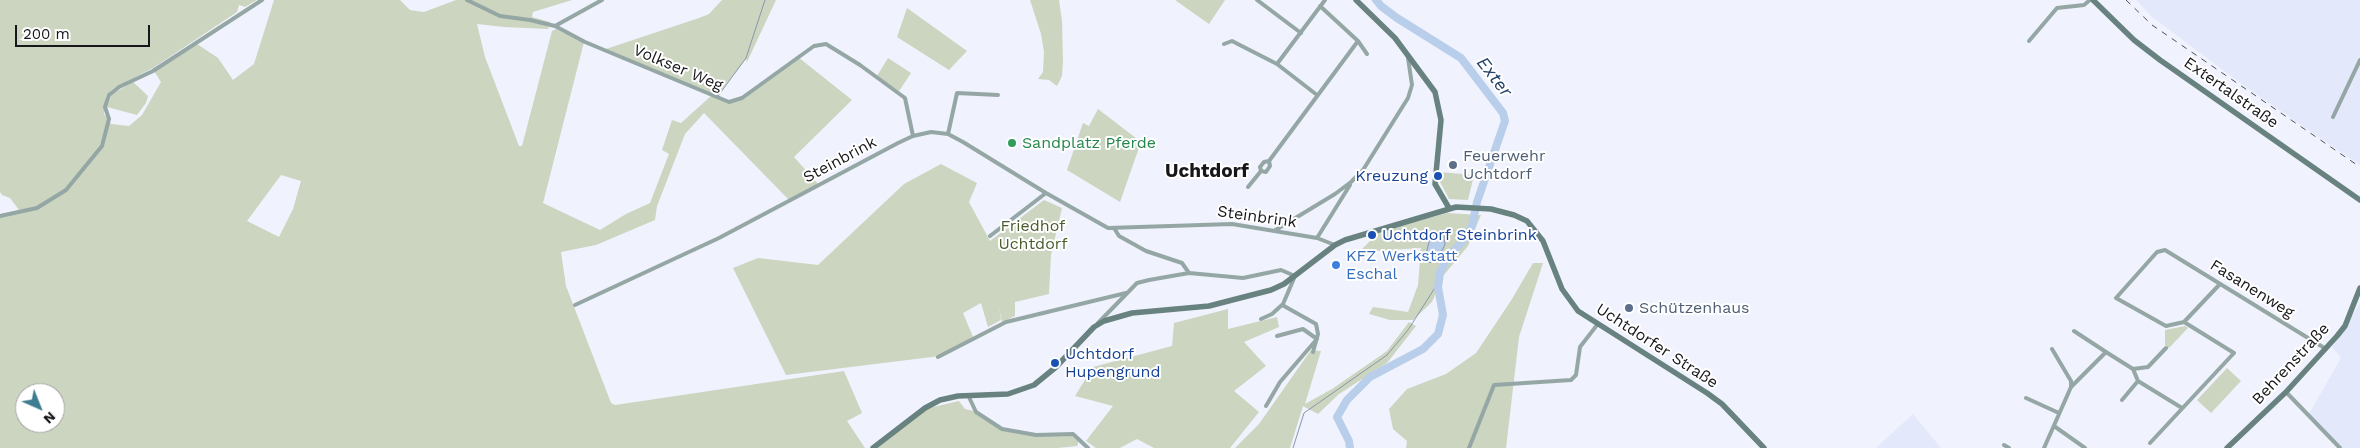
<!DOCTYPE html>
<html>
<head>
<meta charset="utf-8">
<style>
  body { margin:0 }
  #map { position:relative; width:2360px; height:448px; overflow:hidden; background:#f0f2fe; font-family:"Work Sans",sans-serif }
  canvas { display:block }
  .north { position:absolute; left:15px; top:383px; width:50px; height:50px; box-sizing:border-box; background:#fff; border:1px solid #a2a2a4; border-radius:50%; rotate:136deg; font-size:14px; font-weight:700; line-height:20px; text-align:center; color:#17171b }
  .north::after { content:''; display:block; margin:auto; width:18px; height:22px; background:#3d7c91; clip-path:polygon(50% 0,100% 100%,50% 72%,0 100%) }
  .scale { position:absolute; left:15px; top:25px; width:135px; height:22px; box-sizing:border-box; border:2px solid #17171b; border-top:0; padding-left:6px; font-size:15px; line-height:18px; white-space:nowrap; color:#17171b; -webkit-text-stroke:4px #fff; paint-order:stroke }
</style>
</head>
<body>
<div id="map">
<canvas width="2360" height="448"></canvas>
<div class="north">N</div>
<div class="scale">200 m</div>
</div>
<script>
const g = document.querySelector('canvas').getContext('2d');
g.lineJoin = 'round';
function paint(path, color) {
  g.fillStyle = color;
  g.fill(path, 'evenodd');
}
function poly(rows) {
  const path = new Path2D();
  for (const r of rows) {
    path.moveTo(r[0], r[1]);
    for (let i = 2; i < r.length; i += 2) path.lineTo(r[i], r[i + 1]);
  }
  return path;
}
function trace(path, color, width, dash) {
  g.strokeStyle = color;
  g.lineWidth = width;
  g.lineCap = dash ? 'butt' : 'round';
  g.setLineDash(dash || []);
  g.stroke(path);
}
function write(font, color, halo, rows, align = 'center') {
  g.font = font + ' "Work Sans",sans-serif';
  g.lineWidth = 4;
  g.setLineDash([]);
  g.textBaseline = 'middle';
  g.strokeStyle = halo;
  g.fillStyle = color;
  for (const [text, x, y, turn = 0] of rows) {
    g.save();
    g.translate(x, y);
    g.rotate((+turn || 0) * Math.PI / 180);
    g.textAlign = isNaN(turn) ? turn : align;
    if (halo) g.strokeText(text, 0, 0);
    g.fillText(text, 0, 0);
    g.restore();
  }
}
const built = poly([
  [2136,0,2360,0,2360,165,2247,88,2152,17],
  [2360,303,2360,448,2342,448,2309,414,2341,358,2332,347],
  [1913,414,1941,448,1876,448]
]);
const green = poly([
  [0,0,257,0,245,7,239,5,237,12,153,68,114,88,106,96,104,114,111,124,129,126,142,115,161,82,154,71,197,44,218,58,233,80,254,64,274,0,400,0,410,10,424,12,456,0,572,0,533,12,532,17,550,22,548,29,504,27,477,24,485,57,519,146,522,146,552,31,556,29,584,42,543,203,600,230,626,214,650,203,669,154,662,150,672,120,681,123,711,96,732,103,739,101,798,57,852,100,794,157,818,184,789,200,704,113,685,134,657,206,655,220,596,245,561,252,566,286,611,403,615,405,844,371,862,413,847,421,865,448,0,448,0,214,19,210,10,198,2,195,0,192],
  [281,175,301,181,293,209,279,237,247,221],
  [25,393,55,393,55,423,25,423],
  [722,0,776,0,747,62,746,59,717,96,606,49,699,18,709,14],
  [1030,0,1059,0,1062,21,1063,61,1062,76,1057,86,1049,80,1038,79,1043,72,1044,52,1041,34],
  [1175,0,1225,0,1209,24],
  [907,8,967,51,949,70,897,37],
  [888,58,911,73,899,91,877,76],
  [133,82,148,96,146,103,137,115,107,107,112,94],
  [1098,109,1141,142,1120,202,1067,170,1083,123,1089,126],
  [941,164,977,183,969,202,990,241,1044,200,1062,208,1051,255,1049,294,1015,302,1015,316,1002,322,999,307,1001,320,988,327,981,303,963,313,973,337,940,356,786,375,733,268,758,258,818,265,904,184],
  [1439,172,1474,175,1468,200,1449,199,1440,182],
  [1447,213,1481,215,1468,246,1443,276,1432,302,1413,320,1390,320,1369,314,1373,307,1408,312,1418,285,1421,248,1359,252,1379,232],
  [1533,263,1543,263,1519,337,1506,448,1406,448,1407,441,1393,429,1389,409,1407,389,1446,374,1476,353,1512,299],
  [1228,309,1228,329,1277,317,1279,327,1244,342,1266,366,1234,391,1259,412,1230,448,1154,448,1137,439,1120,448,1096,448,1086,441,1113,406,1075,396,1093,367,1172,346,1174,323],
  [1409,322,1416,326,1387,363,1339,394,1318,414,1303,406,1290,448,1235,448,1259,424,1311,350,1321,351,1305,404,1332,389,1387,351],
  [2185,326,2188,328,2169,348,2165,345,2165,330],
  [2227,368,2241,381,2211,413,2197,400],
  [959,401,965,409,974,411,1002,430,1035,436,1072,436,1078,441,1078,444,1077,446,1058,448,877,448,929,408]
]);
const water = poly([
  [1438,231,1444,231,1445,245,1441,252,1430,263,1425,258,1430,238,1438,231]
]);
const stream = poly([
  [718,96,746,58,765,0],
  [1293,448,1304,413,1387,355,1408,330,1438,283]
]);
const river = poly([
  [1350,448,1349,441,1337,417,1347,400,1370,377,1423,349,1438,334,1443,315,1438,287,1440,273,1447,258,1462,242,1472,226,1477,202,1505,121,1503,113,1461,58,1397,18,1381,6,1376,0]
]);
const street = poly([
  [467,0,500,16,530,20,555,26,585,42,729,102,742,98,814,46,826,44,860,65,905,98,913,136],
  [1257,0,1301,33],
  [1320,6,1358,41,1367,54],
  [555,26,602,0],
  [2029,41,2057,8,2084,5,2090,0],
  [1224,44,1232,41,1277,64,1317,95],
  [1277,64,1325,0],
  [2333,117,2360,60],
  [948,134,957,93,998,95],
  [1269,161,1270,166,1266,172,1261,171,1260,167,1264,162,1269,161,1358,41],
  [1248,187,1261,171],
  [0,216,37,208,66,190,102,146,109,119,105,107,109,95,119,87,153,71,262,0],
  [1114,228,1119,236,1146,251,1182,263,1189,273],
  [1274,231,1335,194,1351,182,1363,170,1408,98,1412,85,1408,58],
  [990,236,1046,193],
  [1317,238,1350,185],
  [575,305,719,238,898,143,913,136,931,132,948,134,963,142,1046,193,1108,228,1232,224,1317,238,1335,245],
  [1261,319,1272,314,1283,304],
  [2184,322,2220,284],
  [1098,323,1137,283,1149,280,1189,273,1243,278,1281,270,1295,276,1283,304,1284,306,1316,324,1318,334,1313,352],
  [2074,331,2106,352],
  [1277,336,1303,329,1317,339],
  [938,357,1006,322,1126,293],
  [2133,369,2148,367,2166,348],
  [2071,387,2106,352,2133,369,2138,381,2182,408],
  [2286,392,2340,448],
  [968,395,976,412,1002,429,1036,435,1073,434,1088,448],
  [2026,398,2059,413],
  [2122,400,2138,381],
  [1266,406,1280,382,1317,339],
  [2054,426,2085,448],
  [2150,443,2234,353,2184,322,2166,326,2116,298,2157,252,2165,250,2326,349],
  [2004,445,2009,448],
  [1469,448,1494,385,1571,380,1576,375,1580,347,1597,325],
  [2044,448,2071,387,2071,381,2052,349]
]);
const secondary = poly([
  [1356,0,1395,38,1435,92,1441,120,1435,184,1449,208],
  [2093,0,2134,40,2160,60,2360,200],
  [873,448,925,408,940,400,958,396,1008,394,1034,385,1056,367,1094,327,1104,321,1132,313,1209,306,1271,290,1284,284,1335,245,1345,240,1456,207,1491,209,1514,215,1527,221,1543,241,1562,289,1578,311,1707,393,1722,404,1764,448],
  [2227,448,2286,392,2337,336,2345,326,2360,288]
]);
const rail = poly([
  [2126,0,2152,25,2360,167]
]);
const markers = [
  [1012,143,5,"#2e9e5b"],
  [1453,165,5,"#5c6f8a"],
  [1438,176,5,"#1a4fb4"],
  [1372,235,5,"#1a4fb4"],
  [1336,265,5,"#3f7fe0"],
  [1629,308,5,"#5c6f8a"],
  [1055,363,5,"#1a4fb4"]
];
const streetNames = [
  ["Volkser Weg",678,68,23],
  ["Extertalstraße",2231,93,35],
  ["Steinbrink",840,160,-28],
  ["Steinbrink",1257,217,8],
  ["Fasanenweg",2252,289,32],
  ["Uchtdorfer Straße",1657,346,33],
  ["Behrenstraße",2291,364,-47]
];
const leisureNames = [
  ["Sandplatz Pferde",1022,143]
];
const serviceNames = [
  ["Feuerwehr",1463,156],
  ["Uchtdorf",1463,174],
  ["Schützenhaus",1639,308]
];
const transitNames = [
  ["Kreuzung",1428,176,"right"],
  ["Uchtdorf Steinbrink",1382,235],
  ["Uchtdorf",1065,354],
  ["Hupengrund",1065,372]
];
const parkNames = [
  ["Friedhof",1033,226],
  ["Uchtdorf",1033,244]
];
const shopNames = [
  ["KFZ Werkstatt",1346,256],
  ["Eschal",1346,274]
];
const waterNames = [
  ["Exter",1494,77,52]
];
const quarterNames = [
  ["Uchtdorf",1207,171]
];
paint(built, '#e3e8fb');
paint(green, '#ccd5bf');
paint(water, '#b9ceea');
trace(water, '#8897ac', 1);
trace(stream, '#8897ac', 1);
trace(river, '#b9ceea', 8);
trace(street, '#95a7a5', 4);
trace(secondary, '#688280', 5.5);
trace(rail, '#505157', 1, [6, 6]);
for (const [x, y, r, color] of markers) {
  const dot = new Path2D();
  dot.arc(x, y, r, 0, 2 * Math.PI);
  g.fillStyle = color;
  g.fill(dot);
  trace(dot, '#fff', 2);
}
write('16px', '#17171b', '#fff', streetNames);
write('16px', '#27864d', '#fff', leisureNames, 'left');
write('16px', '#4e5e75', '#fff', serviceNames, 'left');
write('16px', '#164399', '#fff', transitNames, 'left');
write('16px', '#4a5c2c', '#fff', parkNames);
write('16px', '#366cbe', '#fff', shopNames, 'left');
write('italic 18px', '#254269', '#fff', waterNames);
write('bold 19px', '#17171b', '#fff', quarterNames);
</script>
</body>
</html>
